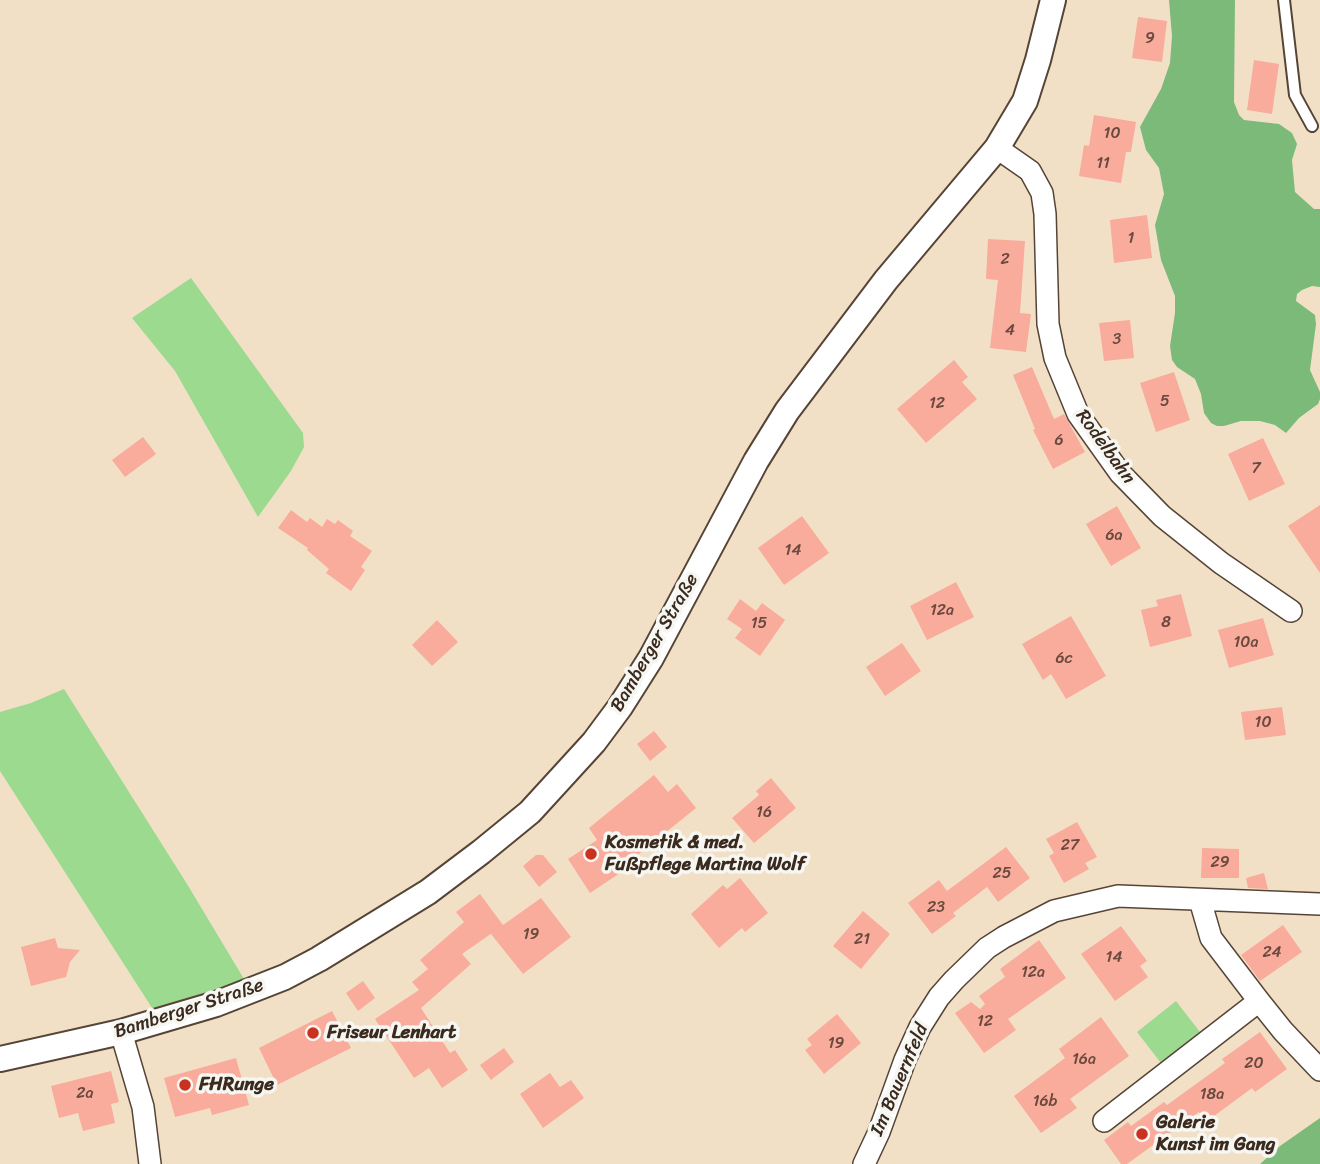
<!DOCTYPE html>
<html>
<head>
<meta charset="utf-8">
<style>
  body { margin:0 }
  canvas { display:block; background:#f2e0c6 }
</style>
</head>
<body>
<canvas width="1320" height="1164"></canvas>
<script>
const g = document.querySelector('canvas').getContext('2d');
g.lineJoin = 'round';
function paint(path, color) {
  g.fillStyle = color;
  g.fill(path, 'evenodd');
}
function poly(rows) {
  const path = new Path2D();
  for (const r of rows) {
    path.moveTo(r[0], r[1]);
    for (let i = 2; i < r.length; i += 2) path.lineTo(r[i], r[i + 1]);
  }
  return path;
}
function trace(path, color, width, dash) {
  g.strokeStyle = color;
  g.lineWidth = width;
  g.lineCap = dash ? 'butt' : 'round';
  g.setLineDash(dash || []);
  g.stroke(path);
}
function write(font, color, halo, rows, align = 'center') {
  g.font = font + ' Sriracha,sans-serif';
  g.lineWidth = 7;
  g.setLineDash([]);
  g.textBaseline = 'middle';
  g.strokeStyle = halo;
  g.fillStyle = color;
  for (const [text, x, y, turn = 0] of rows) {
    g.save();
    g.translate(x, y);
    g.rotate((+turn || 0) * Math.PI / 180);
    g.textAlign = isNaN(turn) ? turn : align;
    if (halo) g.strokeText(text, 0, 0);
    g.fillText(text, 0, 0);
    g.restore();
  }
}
const green = poly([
  [191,278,303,433,304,447,291,471,258,517,175,371,132,318],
  [64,689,187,884,244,979,154,1011,0,771,0,712,31,703],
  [1176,1001,1200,1032,1161,1063,1137,1032]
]);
const forest = poly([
  [1169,0,1235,0,1234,102,1239,115,1244,120,1279,124,1292,133,1297,144,1292,160,1295,192,1314,209,1320,209,1320,287,1312,286,1302,290,1297,294,1296,301,1315,315,1316,324,1310,370,1320,392,1320,399,1318,404,1299,418,1286,433,1275,425,1260,421,1241,421,1224,426,1217,426,1211,423,1204,413,1201,394,1195,379,1177,367,1172,360,1170,346,1175,313,1175,296,1161,260,1155,225,1164,194,1159,168,1146,150,1140,127,1161,89,1170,63,1172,36],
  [1320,1118,1320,1164,1260,1164,1280,1146]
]);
const building = poly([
  [1138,17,1167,21,1162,62,1132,58],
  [1254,60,1279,64,1272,114,1247,110],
  [1094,115,1136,122,1131,152,1126,152,1121,183,1079,176,1084,145,1089,146],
  [1147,215,1152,258,1114,263,1110,220],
  [988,239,1025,241,1020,313,1031,314,1026,352,990,348,998,280,986,279],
  [1130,320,1134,358,1104,361,1099,323],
  [954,360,968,377,962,382,977,399,926,443,897,409],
  [1032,367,1054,419,1064,414,1085,452,1053,469,1033,430,1035,429,1013,375],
  [1174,372,1190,420,1156,432,1140,383],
  [143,437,156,454,125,477,112,460],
  [1263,438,1285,484,1249,501,1228,454],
  [1320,505,1320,573,1288,526],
  [1117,506,1141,548,1111,566,1086,524],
  [291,510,307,522,310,518,322,527,327,519,335,524,338,520,353,531,350,536,372,551,361,567,365,570,351,591,326,573,329,569,307,550,308,548,278,528],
  [802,516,829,553,784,585,758,548],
  [956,582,974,617,927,640,910,606],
  [1181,594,1192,636,1150,647,1141,610,1158,606,1156,600],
  [740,599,756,611,762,603,785,620,760,656,735,638,742,629,727,619],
  [1071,616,1106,676,1066,699,1051,674,1043,680,1022,644],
  [1263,618,1274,655,1229,668,1218,630],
  [437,620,458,642,432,666,412,645],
  [902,643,921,671,885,696,866,667],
  [1282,707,1286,735,1245,740,1241,712],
  [654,731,667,747,650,761,637,744],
  [654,775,668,792,677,784,696,808,624,866,626,869,590,893,568,859,597,840,589,828],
  [771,778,796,808,754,843,732,818,759,795,756,791],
  [1077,822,1097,857,1085,863,1089,869,1064,883,1049,856,1054,853,1046,839],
  [1006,847,1030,878,998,902,987,887,953,913,956,916,932,934,908,903,939,880,947,891],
  [1202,848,1239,849,1239,878,1201,878],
  [536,855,543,855,557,872,539,887,523,866],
  [1264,873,1268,889,1248,888,1246,878],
  [740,878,768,913,745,932,742,928,719,948,691,914,723,885,727,889],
  [480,894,503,925,541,898,571,937,523,974,491,934,495,931,462,954,471,964,421,1008,450,1053,455,1050,468,1070,442,1088,429,1068,414,1078,375,1019,419,990,412,982,428,969,420,960,464,922,456,912],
  [863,911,890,934,861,969,833,946],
  [1283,925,1302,952,1260,981,1241,955],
  [1121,926,1147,961,1140,966,1148,977,1115,1001,1081,954],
  [55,938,58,948,80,950,70,962,66,977,31,986,21,947],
  [1039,940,1066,978,1008,1019,1016,1030,984,1053,955,1013,971,1002,980,1009,985,1004,979,996,1005,977,1000,969],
  [363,981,375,998,358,1011,346,993],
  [332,1011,351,1048,277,1085,259,1048],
  [837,1014,861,1043,824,1074,805,1050,812,1045,807,1039],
  [1101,1017,1129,1056,1070,1099,1077,1108,1041,1133,1014,1096,1065,1058,1059,1049],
  [1260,1032,1287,1069,1255,1092,1252,1088,1206,1122,1199,1112,1127,1164,1121,1164,1104,1140,1128,1122,1131,1126,1164,1102,1167,1105,1225,1063,1222,1059],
  [504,1048,514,1062,491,1080,480,1065],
  [236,1058,249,1105,212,1115,210,1108,175,1117,164,1078],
  [111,1071,119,1102,111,1104,115,1123,83,1131,78,1113,59,1118,51,1086],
  [550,1073,560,1087,571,1080,584,1098,543,1128,520,1094]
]);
const service = poly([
  [1284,0,1295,95,1312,126]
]);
const minor = poly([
  [997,148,1030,171,1042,193,1045,214,1048,324,1055,358,1078,414,1120,473,1162,516,1221,563,1291,611],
  [1200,900,1211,938,1259,1001],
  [121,1032,143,1107,150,1164],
  [1104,1121,1259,1001,1283,1031,1320,1070],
  [864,1164,879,1132,905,1060,920,1027,939,997,954,980,987,948,1004,937,1054,911,1118,896,1320,904]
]);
const tertiary = poly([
  [0,1059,121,1032,216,1004,285,977,319,959,428,892,481,852,530,812,594,742,620,707,651,658,756,461,787,411,886,280,997,148,1025,101,1038,60,1053,0]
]);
const markers = [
  [591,854,7,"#c8321e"],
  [313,1033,7,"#c8321e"],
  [185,1085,7,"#c8321e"],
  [1142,1134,7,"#c8321e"]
];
const numberNames = [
  ["9",1150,39],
  ["10",1112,134],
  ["11",1103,164],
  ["1",1131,239],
  ["2",1005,260],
  ["4",1010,331],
  ["3",1117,340],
  ["5",1165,402],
  ["12",937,404],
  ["6",1059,441],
  ["7",1256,469],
  ["6a",1114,536],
  ["14",793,551],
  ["12a",942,611],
  ["8",1166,623],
  ["15",759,624],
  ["10a",1246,643],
  ["6c",1064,659],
  ["10",1263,723],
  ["16",764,813],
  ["27",1070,846],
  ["29",1220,863],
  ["25",1002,874],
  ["23",936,908],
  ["19",531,935],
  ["21",862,940],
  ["24",1272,953],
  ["14",1114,958],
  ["12a",1033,973],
  ["12",985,1022],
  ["19",836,1044],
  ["16a",1084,1060],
  ["20",1254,1064],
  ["2a",85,1094],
  ["18a",1212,1095],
  ["16b",1045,1102]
];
const streetNames = [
  ["Rodelbahn",1105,447,54],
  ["Bamberger Straße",655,643,-60],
  ["Bamberger Straße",189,1009,-18],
  ["Im Bauernfeld",900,1080,-67]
];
const poiNames = [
  ["Kosmetik & med.",605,843],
  ["Fußpflege Martina Wolf",605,865],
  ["Friseur Lenhart",327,1033],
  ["FHRunge",199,1085],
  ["Galerie",1156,1123],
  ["Kunst im Gang",1156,1145]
];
paint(green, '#9bda8f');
paint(forest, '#7cba7a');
paint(building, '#f9ab9c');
trace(service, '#564537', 14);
trace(minor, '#564537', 24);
trace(tertiary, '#564537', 28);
trace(service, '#fff', 10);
trace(minor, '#fff', 21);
trace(tertiary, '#fff', 24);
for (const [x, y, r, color] of markers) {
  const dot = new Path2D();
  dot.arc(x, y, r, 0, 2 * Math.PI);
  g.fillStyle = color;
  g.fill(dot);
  trace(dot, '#f6f6f2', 2.5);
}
write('16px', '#6a4a3e', null, numberNames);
write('19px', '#3b2a1e', '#f6f6f2', streetNames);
write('bold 19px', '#3b2a1e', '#f6f6f2', poiNames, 'left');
</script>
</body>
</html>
